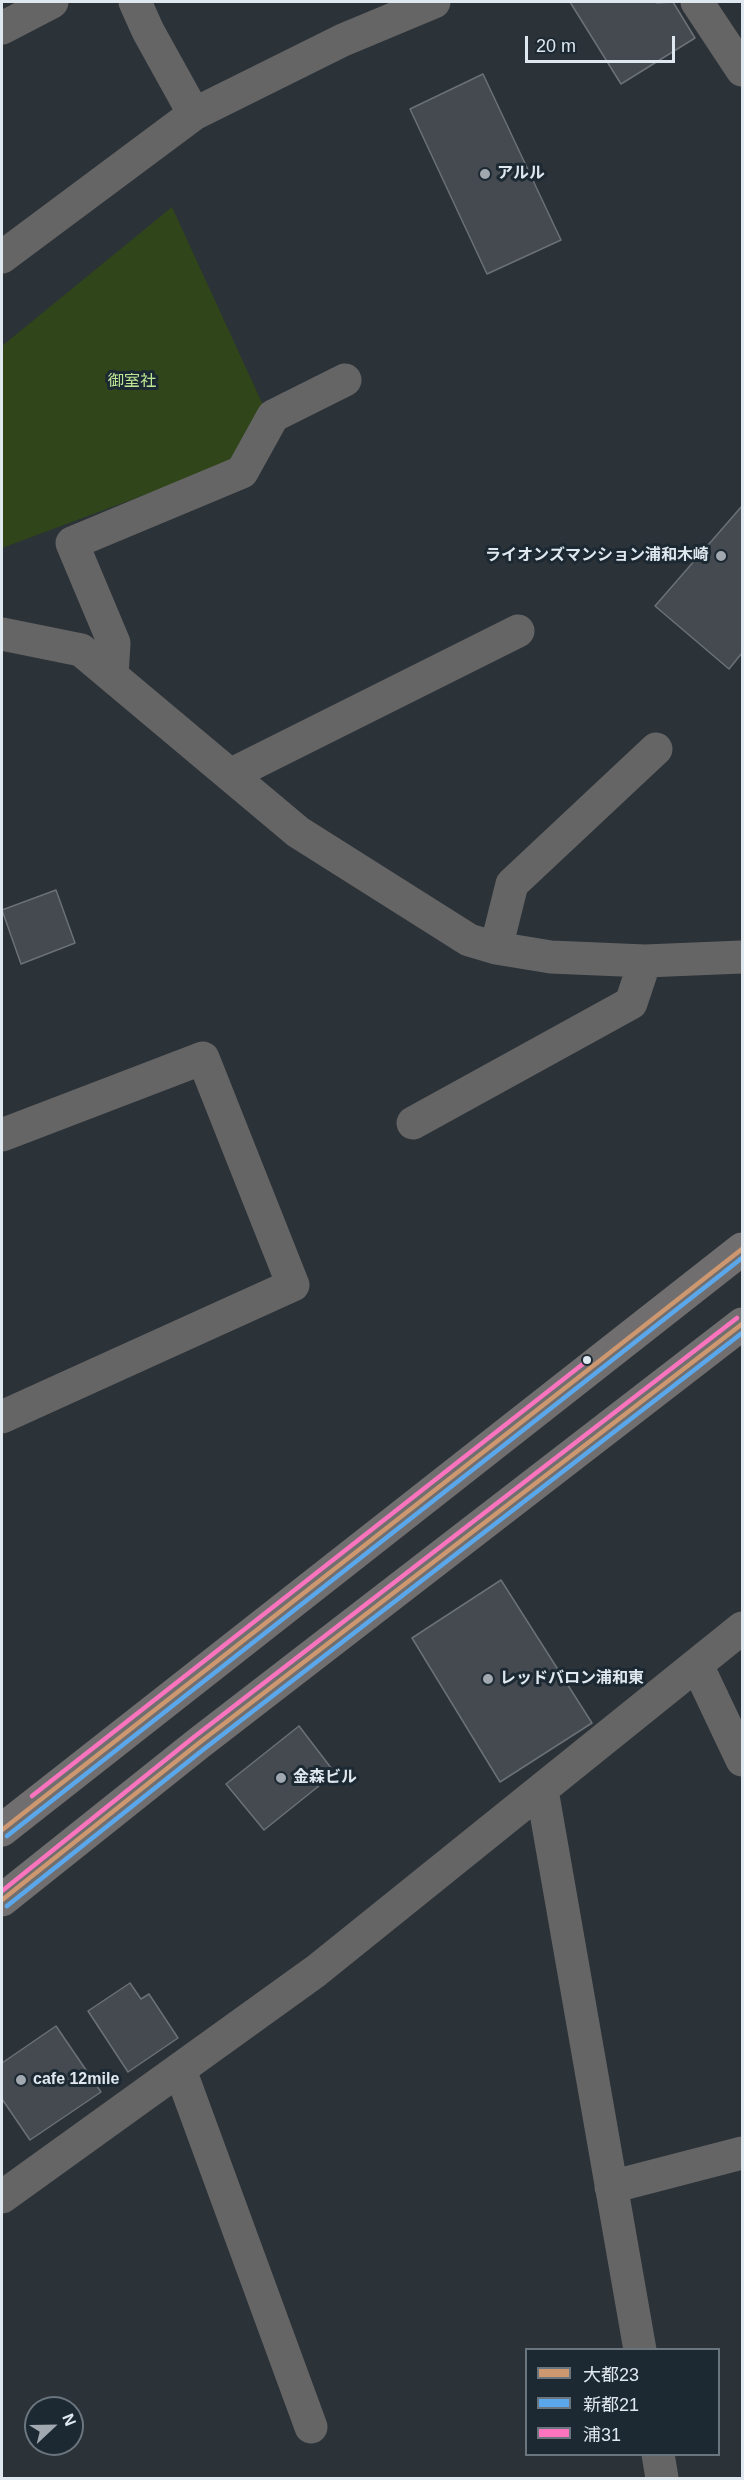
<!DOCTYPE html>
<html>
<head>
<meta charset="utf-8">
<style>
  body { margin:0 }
  #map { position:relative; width:744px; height:2480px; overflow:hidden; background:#2b3238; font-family:Helvetica,"Noto Sans JP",sans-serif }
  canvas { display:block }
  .frame { position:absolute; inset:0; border:3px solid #e0e8ef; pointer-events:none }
  .legend { position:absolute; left:525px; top:2348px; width:195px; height:108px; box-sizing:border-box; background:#1c2933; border:2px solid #6a757e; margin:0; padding:8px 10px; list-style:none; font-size:18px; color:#e0e8ef }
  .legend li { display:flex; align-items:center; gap:12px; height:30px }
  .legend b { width:30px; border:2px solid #6a757e }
  .north { position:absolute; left:24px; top:2396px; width:60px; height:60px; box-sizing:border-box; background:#1c2933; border:2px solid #6a757e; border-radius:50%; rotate:68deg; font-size:16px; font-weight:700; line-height:24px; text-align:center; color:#e0e8ef }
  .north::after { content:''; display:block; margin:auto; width:21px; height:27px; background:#a1a8af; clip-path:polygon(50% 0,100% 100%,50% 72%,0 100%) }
  .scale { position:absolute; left:525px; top:36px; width:150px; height:27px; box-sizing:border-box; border:3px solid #e0e8ef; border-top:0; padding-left:8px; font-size:18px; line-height:21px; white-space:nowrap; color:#e0e8ef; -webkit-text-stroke:4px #1c2933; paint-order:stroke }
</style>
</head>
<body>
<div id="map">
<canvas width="744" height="2480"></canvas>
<div class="frame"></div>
<ul class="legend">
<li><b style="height:8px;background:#cd976f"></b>大都23</li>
<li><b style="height:8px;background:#5aa8eb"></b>新都21</li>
<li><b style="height:8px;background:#fc73be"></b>浦31</li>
</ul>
<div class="north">N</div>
<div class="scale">20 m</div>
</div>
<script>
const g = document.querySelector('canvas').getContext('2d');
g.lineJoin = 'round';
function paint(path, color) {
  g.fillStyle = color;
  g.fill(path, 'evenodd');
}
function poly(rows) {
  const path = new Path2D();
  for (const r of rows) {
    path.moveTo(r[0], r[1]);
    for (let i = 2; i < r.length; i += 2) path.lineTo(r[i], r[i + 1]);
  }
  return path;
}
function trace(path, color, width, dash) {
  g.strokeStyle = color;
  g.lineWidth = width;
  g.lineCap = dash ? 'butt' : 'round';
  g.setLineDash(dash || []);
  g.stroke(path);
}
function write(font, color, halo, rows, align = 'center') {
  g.font = font + ' Helvetica,"Noto Sans JP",sans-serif';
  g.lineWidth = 6;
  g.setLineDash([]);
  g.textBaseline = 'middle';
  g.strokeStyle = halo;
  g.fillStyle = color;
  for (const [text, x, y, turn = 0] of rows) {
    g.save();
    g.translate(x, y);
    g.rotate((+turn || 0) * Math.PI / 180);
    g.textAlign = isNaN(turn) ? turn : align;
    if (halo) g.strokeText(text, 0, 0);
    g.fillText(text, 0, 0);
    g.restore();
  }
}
const green = poly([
  [172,207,263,405,238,460,2,548,2,346]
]);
const building = poly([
  [570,2,656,2,657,3,673,2,695,38,621,84,570,2],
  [483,74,561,240,487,274,410,109,483,74],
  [742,506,742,653,729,669,655,606,742,506],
  [56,890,75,943,21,964,2,910,56,890],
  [501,1580,592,1723,500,1782,412,1638,501,1580],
  [299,1726,335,1773,264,1830,226,1784,299,1726],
  [130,1983,141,1999,149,1994,178,2038,128,2072,88,2011,130,1983],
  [56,2026,101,2092,30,2140,2,2099,2,2063,56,2026]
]);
const minor = poly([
  [135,2,148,31,194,114],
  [697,2,742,70],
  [2,28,52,2],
  [2,257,194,114,343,40,434,2],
  [2,634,81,650,298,832,469,940,496,948,551,957,645,961,742,957],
  [112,676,114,643,72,543,242,472,273,416,345,380],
  [230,775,518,631],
  [496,948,512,884,656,749],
  [413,1123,631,1003,645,961],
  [2,1135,203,1058,293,1285,2,1417],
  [697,1665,742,1760],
  [542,1790,640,2350],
  [180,2070,311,2427],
  [611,2187,742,2153],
  [2,2197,316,1971,742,1628],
  [658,2454,662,2478]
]);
const major = poly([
  [2,1830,742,1249],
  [2,1900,199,1743,742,1324]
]);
const bus1 = poly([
  [2,1830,742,1249],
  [2,1900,199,1743,742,1324]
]);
const bus2 = poly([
  [7,1836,742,1258],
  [7,1906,204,1749,742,1333]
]);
const bus3 = poly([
  [32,1796,588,1360],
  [2,1891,194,1737,737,1318]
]);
const markers = [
  [485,174,6,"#a1a8af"],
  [721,556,6,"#a1a8af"],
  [587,1360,5,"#e0e8ef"],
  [488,1679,6,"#a1a8af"],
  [281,1778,6,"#a1a8af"],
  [21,2080,6,"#a1a8af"]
];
const poiNames = [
  ["アルル",497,174],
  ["ライオンズマンション浦和木崎",709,556,"right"],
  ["レッドバロン浦和東",500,1679],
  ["金森ビル",293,1778],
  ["cafe 12mile",33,2080]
];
const parkNames = [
  ["御室社",132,382]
];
paint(green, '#30461a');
paint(building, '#444a4f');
trace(building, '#6b7177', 1.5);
trace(minor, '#666565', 33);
trace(major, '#706e6f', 33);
trace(bus1, '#cd976f', 4.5);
trace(bus2, '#5aa8eb', 4.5);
trace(bus3, '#fc73be', 4.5);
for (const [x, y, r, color] of markers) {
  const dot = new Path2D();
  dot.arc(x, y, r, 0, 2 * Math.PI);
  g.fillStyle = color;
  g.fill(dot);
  trace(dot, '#1c2933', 2);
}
write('bold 16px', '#e0e8ef', '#1c2933', poiNames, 'left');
write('16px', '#bde794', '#1c2933', parkNames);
</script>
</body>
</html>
